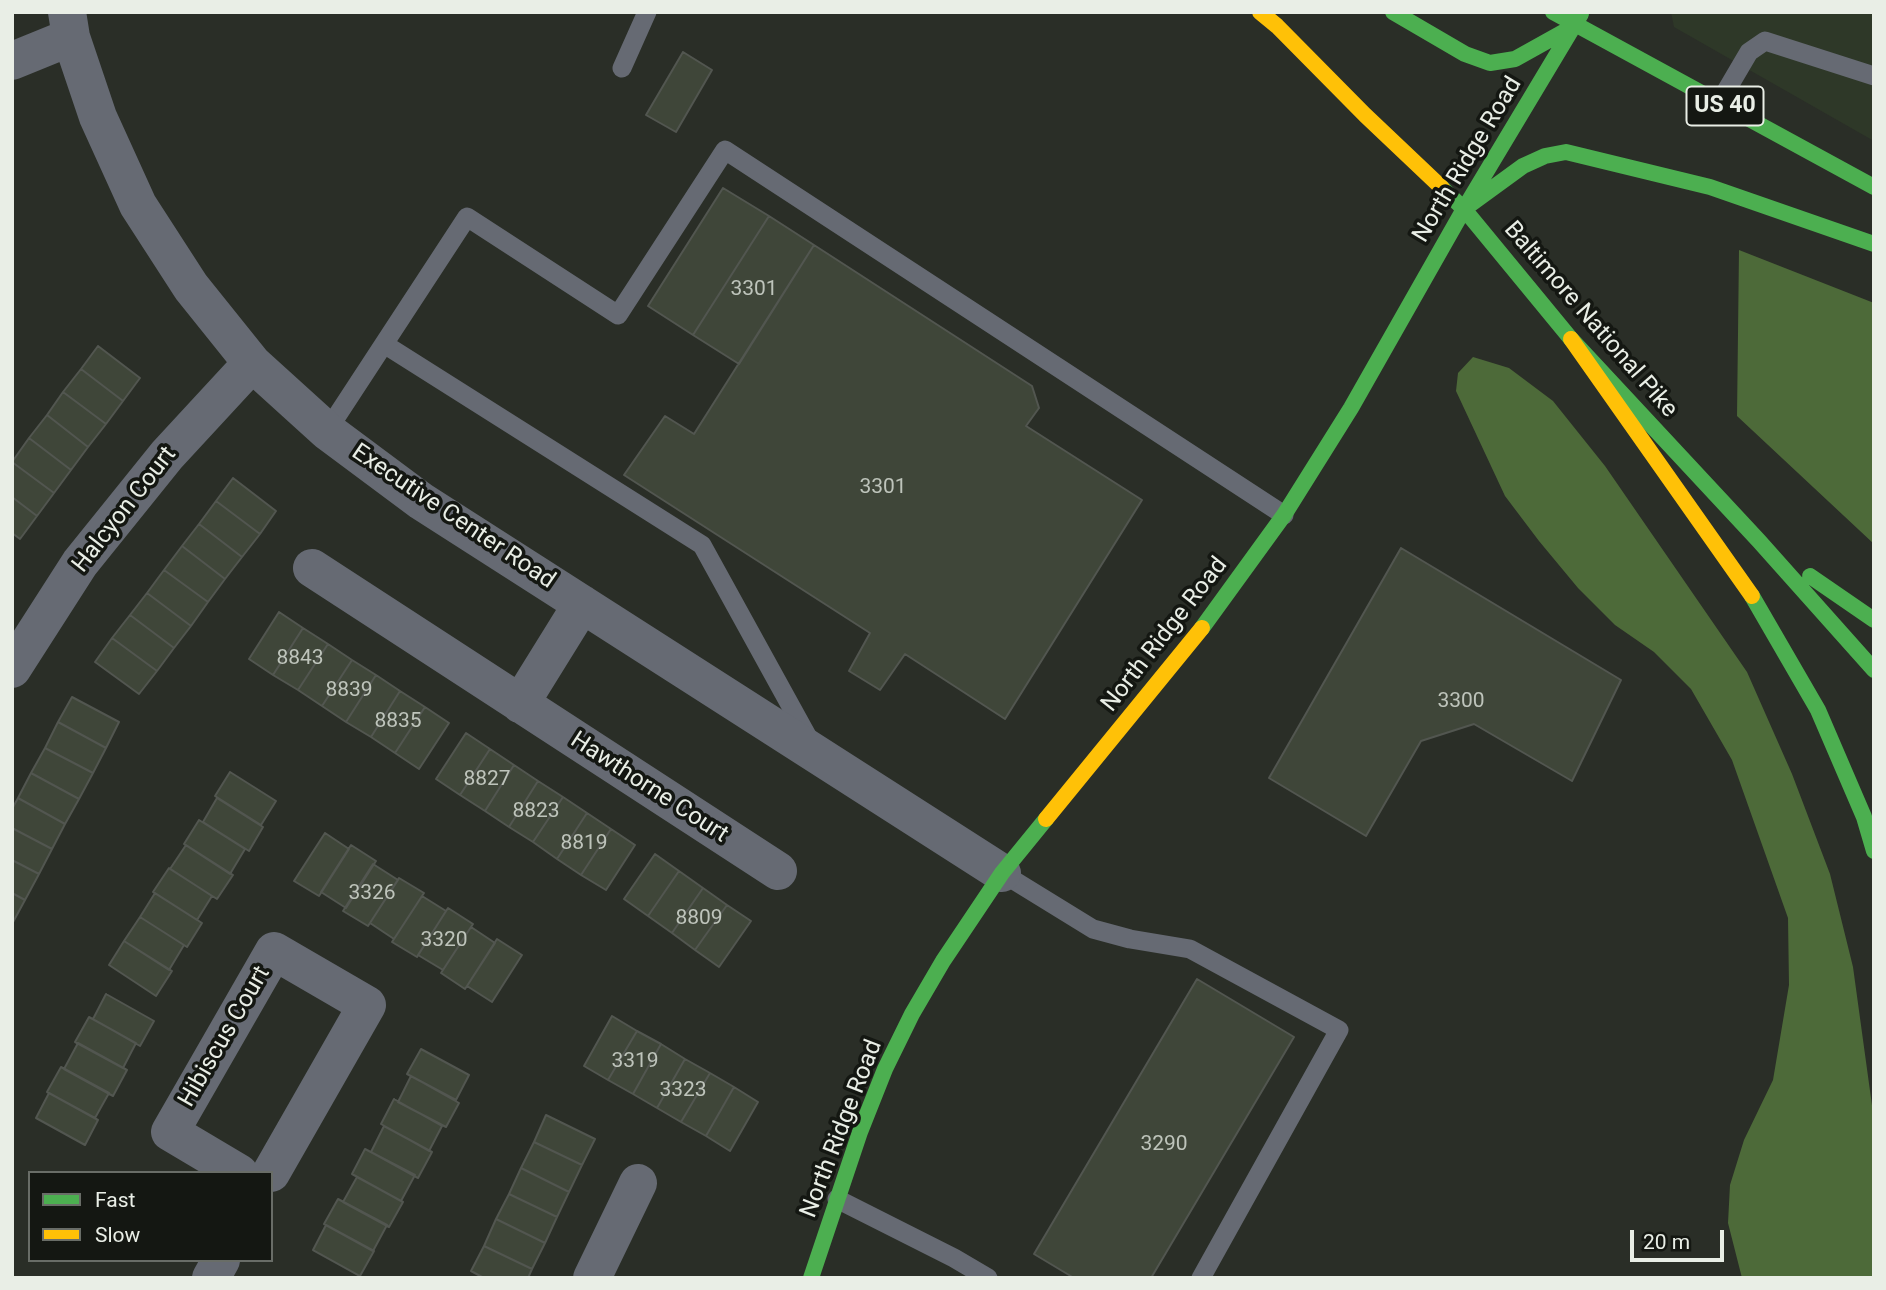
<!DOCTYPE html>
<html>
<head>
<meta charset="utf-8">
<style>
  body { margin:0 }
  #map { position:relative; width:1886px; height:1290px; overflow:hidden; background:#2a2e27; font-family:Roboto,sans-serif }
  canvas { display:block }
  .frame { position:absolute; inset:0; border:14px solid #e9eee6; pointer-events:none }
  .legend { position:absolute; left:28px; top:1171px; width:245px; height:91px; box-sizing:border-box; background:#141712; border:2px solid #696d67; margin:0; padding:9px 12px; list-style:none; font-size:21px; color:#e9eee6 }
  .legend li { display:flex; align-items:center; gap:14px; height:35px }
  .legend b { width:35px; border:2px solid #696d67 }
  .scale { position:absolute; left:1630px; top:1230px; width:94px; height:32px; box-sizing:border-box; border:4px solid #e9eee6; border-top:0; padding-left:9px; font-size:21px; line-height:24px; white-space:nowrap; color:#e9eee6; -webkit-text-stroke:5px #141712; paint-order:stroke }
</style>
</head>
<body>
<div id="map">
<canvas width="1886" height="1290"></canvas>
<div class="frame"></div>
<ul class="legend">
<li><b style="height:9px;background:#4caf50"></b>Fast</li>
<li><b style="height:9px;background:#ffc107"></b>Slow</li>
</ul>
<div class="scale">20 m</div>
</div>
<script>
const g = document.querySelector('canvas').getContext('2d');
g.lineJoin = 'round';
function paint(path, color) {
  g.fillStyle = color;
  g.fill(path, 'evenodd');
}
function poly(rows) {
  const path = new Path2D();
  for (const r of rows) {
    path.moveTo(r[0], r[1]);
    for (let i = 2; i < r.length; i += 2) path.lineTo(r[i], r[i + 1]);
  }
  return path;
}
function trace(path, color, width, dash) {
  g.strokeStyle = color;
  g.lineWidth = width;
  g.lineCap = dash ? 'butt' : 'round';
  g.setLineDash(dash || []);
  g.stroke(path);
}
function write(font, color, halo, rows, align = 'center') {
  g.font = font + ' Roboto,sans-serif';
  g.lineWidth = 7;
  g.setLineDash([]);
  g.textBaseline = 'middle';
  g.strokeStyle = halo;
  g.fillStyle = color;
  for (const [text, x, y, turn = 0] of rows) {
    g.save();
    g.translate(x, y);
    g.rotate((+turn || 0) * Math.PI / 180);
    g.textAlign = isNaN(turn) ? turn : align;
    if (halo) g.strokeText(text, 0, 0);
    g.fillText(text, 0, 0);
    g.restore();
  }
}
const built = poly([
  [1671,12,1874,12,1874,141,1674,27]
]);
const forest = poly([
  [1739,250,1874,303,1874,544,1737,416],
  [1473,357,1509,368,1553,401,1605,466,1747,672,1792,774,1830,874,1853,967,1874,1120,1874,1278,1742,1278,1728,1223,1730,1185,1744,1140,1773,1080,1789,985,1788,918,1732,760,1691,689,1654,652,1615,625,1578,588,1539,541,1505,496,1456,391,1458,373]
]);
const building = poly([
  [683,52,712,70,676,132,646,115,683,52],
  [723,188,769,216,693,335,648,306,723,188],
  [769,216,814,245,739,364,693,335,769,216],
  [814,245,1032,386,1039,408,1026,426,1142,500,1005,719,905,654,880,690,849,671,870,633,624,475,665,416,694,434,814,245],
  [98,346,140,378,123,401,81,369,98,346],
  [81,369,123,401,106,424,63,392,81,369],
  [63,392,106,424,88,447,47,415,63,392],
  [47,415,88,447,71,470,29,438,47,415],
  [29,438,71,470,54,493,12,462,29,438],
  [12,462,54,493,37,516,12,497,12,462],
  [233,478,276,511,260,534,216,501,233,478],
  [12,497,37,516,20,539,12,533,12,497],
  [216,501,260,534,242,557,199,524,216,501],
  [199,524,242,557,225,579,182,546,199,524],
  [182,546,225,579,208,602,164,570,182,546],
  [1401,548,1621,680,1572,781,1474,724,1421,741,1366,836,1269,778,1401,548],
  [164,570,208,602,191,626,147,593,164,570],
  [147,593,191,626,174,648,130,615,147,593],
  [279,612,303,628,273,675,249,659,279,612],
  [130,615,174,648,157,671,112,638,130,615],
  [303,628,328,644,298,690,273,675,303,628],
  [112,638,157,671,139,694,95,662,112,638],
  [328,644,352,660,322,706,298,690,328,644],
  [352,660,376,675,346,722,322,706,352,660],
  [376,675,400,691,371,737,346,722,376,675],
  [400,691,425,707,395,753,371,737,400,691],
  [72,697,119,722,106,748,58,722,72,697],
  [425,707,449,723,419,769,395,753,425,707],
  [58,722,106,748,93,773,45,748,58,722],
  [466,733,490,749,460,795,436,779,466,733],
  [45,748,93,773,79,799,31,773,45,748],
  [490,749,514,765,485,811,460,795,490,749],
  [514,765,538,781,509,827,485,811,514,765],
  [230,772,276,801,261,825,215,796,230,772],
  [31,773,79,799,65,824,18,798,31,773],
  [538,781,563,797,533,842,509,827,538,781],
  [563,797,587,813,557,859,533,842,563,797],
  [18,798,65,824,52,849,12,828,12,809,18,798],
  [217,798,263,827,249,851,203,822,217,798],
  [587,813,611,829,581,875,557,859,587,813],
  [199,820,245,849,230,874,184,844,199,820],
  [12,828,52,849,39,874,12,860,12,828],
  [611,829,635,845,606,890,581,875,611,829],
  [325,833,349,849,319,896,294,881,325,833],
  [186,845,233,875,217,899,170,869,186,845],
  [351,845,376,861,346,908,321,892,351,845],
  [655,854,679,871,648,916,624,899,655,854],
  [12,860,39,874,25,900,12,893,12,860],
  [373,864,398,880,368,926,343,911,373,864],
  [169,868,212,896,197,920,153,892,169,868],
  [679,871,703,888,672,933,648,916,679,871],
  [399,878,424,893,394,939,370,923,399,878],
  [703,888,727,905,695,950,672,933,703,888],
  [12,893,25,900,12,924,12,893],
  [155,893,202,923,187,947,140,917,155,893],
  [422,896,446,911,417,957,392,942,422,896],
  [727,905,751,921,719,967,695,950,727,905],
  [448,908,473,924,443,970,418,955,448,908],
  [140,917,184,945,169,970,124,941,140,917],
  [471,927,495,943,465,989,441,973,471,927],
  [497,939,522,955,492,1002,467,986,497,939],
  [124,941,172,971,156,996,109,965,124,941],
  [1197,979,1294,1037,1151,1278,1074,1278,1034,1254,1197,979],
  [106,994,154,1021,140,1046,93,1019,106,994],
  [612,1016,637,1031,608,1080,584,1066,612,1016],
  [89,1017,136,1043,123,1068,75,1042,89,1017],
  [637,1031,661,1044,633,1094,608,1080,637,1031],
  [78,1043,127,1070,113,1096,64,1069,78,1043],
  [661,1044,685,1059,657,1108,633,1094,661,1044],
  [421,1049,469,1075,456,1100,407,1074,421,1049],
  [685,1059,710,1073,681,1122,657,1108,685,1059],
  [61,1067,109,1093,95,1118,47,1092,61,1067],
  [710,1073,734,1087,706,1136,681,1122,710,1073],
  [411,1076,459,1103,446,1127,398,1102,411,1076],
  [734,1087,758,1102,730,1151,706,1136,734,1087],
  [49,1093,98,1120,85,1145,36,1118,49,1093],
  [394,1099,442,1126,429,1151,381,1124,394,1099],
  [546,1115,595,1139,582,1165,534,1142,546,1115],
  [384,1126,432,1152,418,1178,371,1152,384,1126],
  [534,1142,582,1165,569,1192,521,1168,534,1142],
  [365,1149,415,1175,401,1201,352,1174,365,1149],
  [521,1168,569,1192,557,1217,509,1194,521,1168],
  [357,1177,403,1202,389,1227,343,1202,357,1177],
  [509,1194,557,1217,545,1243,496,1219,509,1194],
  [338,1199,387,1225,373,1251,324,1224,338,1199],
  [496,1219,545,1243,532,1269,484,1246,496,1219],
  [326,1225,374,1251,360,1276,313,1250,326,1225],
  [484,1246,532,1269,528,1278,484,1278,471,1271,484,1246]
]);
const lane = poly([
  [622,68,647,12],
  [1719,103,1749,52,1765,41,1874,76],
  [384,344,702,545,810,741],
  [327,431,467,217,618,315,725,150,1284,515],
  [1002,873,1093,929,1130,939,1190,949,1339,1030,1201,1278],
  [837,1199,954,1258,988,1278]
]);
const street = poly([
  [67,12,71,37,98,117,138,205,191,287,252,363,327,431,421,501,1002,873],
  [12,61,71,37],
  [312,568,778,871],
  [12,669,80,563,167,455,252,363],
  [520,704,582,604],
  [239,1173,170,1132,274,951,367,1005,271,1173],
  [211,1278,221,1260],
  [592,1278,638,1183]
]);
const fast = poly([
  [1393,12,1465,54,1490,63,1515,59,1576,25],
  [1553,12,1874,187],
  [1442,188,1464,209,1571,339,1759,541,1874,670],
  [1464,209,1523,166,1545,156,1566,152,1710,187,1874,244],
  [1810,576,1874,620],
  [1752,596,1818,710,1864,817,1874,851],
  [1202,628,1284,515,1351,408,1464,209,1581,14],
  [811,1278,860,1132,885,1069,912,1014,943,961,1002,873,1046,819]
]);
const slow = poly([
  [1260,12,1277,26,1365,115,1442,188],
  [1571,339,1752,596],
  [1046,819,1202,628]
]);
const numberNames = [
  ["3301",754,290],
  ["3301",883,488],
  ["8843",300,659],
  ["8839",349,691],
  ["3300",1461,702],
  ["8835",398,722],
  ["8827",487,780],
  ["8823",536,812],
  ["8819",584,844],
  ["3326",372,894],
  ["8809",699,919],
  ["3320",444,941],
  ["3319",635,1062],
  ["3323",683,1091],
  ["3290",1164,1145]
];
const shields = [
  [1725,106,77]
];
const shieldNames = [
  ["US 40",1725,106]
];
const streetNames = [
  ["North Ridge Road",1468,160,-59],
  ["Baltimore National Pike",1590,320,49],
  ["Halcyon Court",125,510,-52],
  ["Executive Center Road",453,517,34],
  ["North Ridge Road",1165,635,-52],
  ["Hawthorne Court",649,788,33],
  ["Hibiscus Court",225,1037,-60],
  ["North Ridge Road",842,1129,-69]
];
paint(built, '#2e3828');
paint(forest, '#4d6a39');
paint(building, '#3f4639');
trace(building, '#525650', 2);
trace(lane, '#666a73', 19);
trace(street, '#666a73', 38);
trace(fast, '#4caf50', 16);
trace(slow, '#ffc107', 16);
write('21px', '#bec4bb', null, numberNames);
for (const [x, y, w] of shields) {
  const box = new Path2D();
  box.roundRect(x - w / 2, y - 19.5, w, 39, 5);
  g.fillStyle = '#141712';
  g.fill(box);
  trace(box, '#e9eee6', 2);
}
write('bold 23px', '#e9eee6', null, shieldNames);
write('24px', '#e9eee6', '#141712', streetNames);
</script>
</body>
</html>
